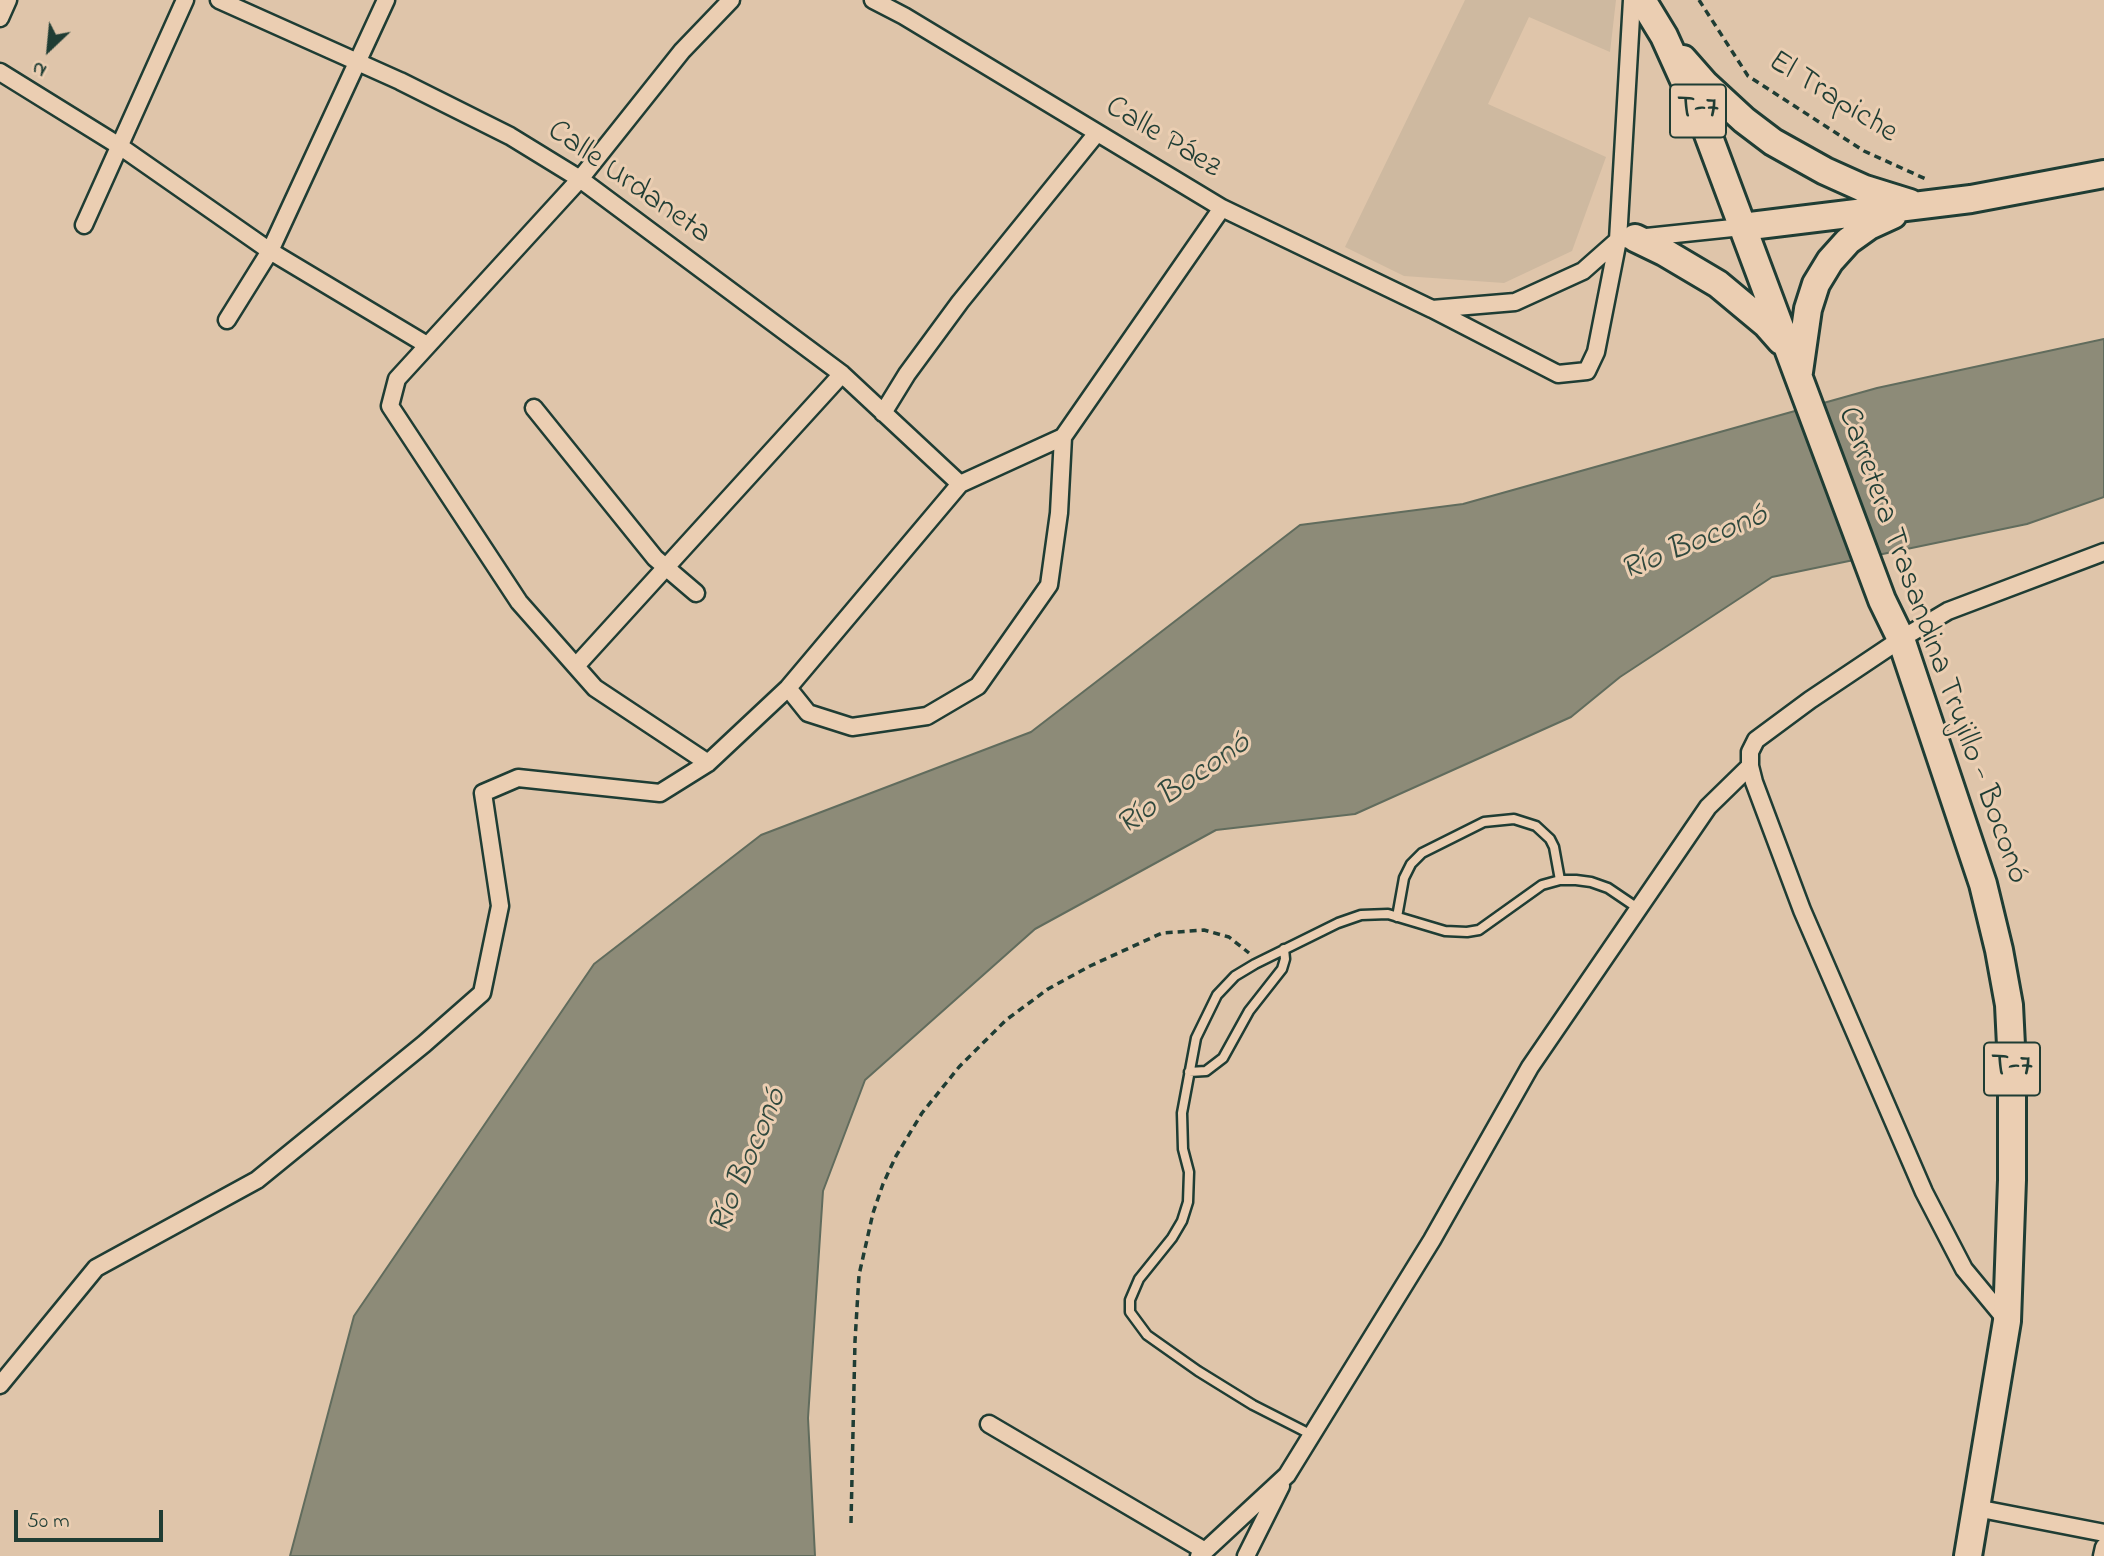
<!DOCTYPE html>
<html>
<head>
<meta charset="utf-8">
<style>
  body { margin:0 }
  #map { position:relative; width:2104px; height:1556px; overflow:hidden; background:#dfc5aa; font-family:"Indie Flower",sans-serif }
  canvas { display:block }
  .north { position:absolute; left:14px; top:14px; width:70px; height:70px; -webkit-text-stroke:5px #ebceb2; paint-order:stroke; rotate:206deg; font-size:19px; font-weight:700; line-height:28px; text-align:center; color:#1f3d34 }
  .north::after { content:''; display:block; margin:auto; width:24px; height:32px; background:#1f3d34; clip-path:polygon(50% 0,100% 100%,50% 72%,0 100%) }
  .scale { position:absolute; left:14px; top:1510px; width:149px; height:32px; box-sizing:border-box; border:4px solid #1f3d34; border-top:0; padding-left:9px; font-size:21px; line-height:24px; white-space:nowrap; color:#1f3d34; -webkit-text-stroke:5px #ebceb2; paint-order:stroke }
</style>
</head>
<body>
<div id="map">
<canvas width="2104" height="1556"></canvas>
<div class="north">N</div>
<div class="scale">50 m</div>
</div>
<script>
const g = document.querySelector('canvas').getContext('2d');
g.lineJoin = 'round';
function paint(path, color) {
  g.fillStyle = color;
  g.fill(path, 'evenodd');
}
function poly(rows) {
  const path = new Path2D();
  for (const r of rows) {
    path.moveTo(r[0], r[1]);
    for (let i = 2; i < r.length; i += 2) path.lineTo(r[i], r[i + 1]);
  }
  return path;
}
function trace(path, color, width, dash) {
  g.strokeStyle = color;
  g.lineWidth = width;
  g.lineCap = dash ? 'butt' : 'round';
  g.setLineDash(dash || []);
  g.stroke(path);
}
function write(font, color, halo, rows, align = 'center') {
  g.font = font + ' "Indie Flower",sans-serif';
  g.lineWidth = 6;
  g.setLineDash([]);
  g.textBaseline = 'middle';
  g.strokeStyle = halo;
  g.fillStyle = color;
  for (const [text, x, y, turn = 0] of rows) {
    g.save();
    g.translate(x, y);
    g.rotate((+turn || 0) * Math.PI / 180);
    g.textAlign = isNaN(turn) ? turn : align;
    if (halo) g.strokeText(text, 0, 0);
    g.fillText(text, 0, 0);
    g.restore();
  }
}
const built = poly([
  [1465,0,1616,0,1610,52,1529,17,1488,104,1606,157,1572,251,1504,283,1404,276,1345,247]
]);
const water = poly([
  [2104,339,2104,497,2027,524,1772,577,1620,677,1571,717,1355,814,1216,830,1035,929,865,1080,823,1191,808,1418,815,1556,290,1556,354,1316,594,964,761,835,1031,732,1300,525,1463,504,1877,388,2104,339]
]);
const path = poly([
  [1699,0,1748,76,1864,151,1928,180],
  [851,1523,855,1341,859,1275,873,1213,883,1184,896,1156,922,1113,959,1067,1006,1020,1048,989,1090,966,1162,933,1204,930,1229,937,1249,953]
]);
const lane = poly([
  [1397,917,1404,878,1411,864,1422,853,1484,822,1514,819,1536,826,1550,839,1554,847,1560,880],
  [1189,1072,1206,1071,1223,1058,1249,1011,1282,969,1285,959,1284,949],
  [1312,1435,1253,1405,1198,1371,1147,1335,1130,1312,1130,1300,1139,1279,1172,1238,1182,1221,1188,1202,1189,1172,1183,1149,1182,1113,1196,1038,1217,995,1235,976,1255,964,1338,923,1361,915,1388,914,1445,931,1467,932,1479,930,1542,885,1560,880,1576,880,1591,882,1608,888,1639,909]
]);
const street = poly([
  [219,0,400,81,510,136,580,179,842,374,960,484],
  [873,0,904,16,1222,208,1432,309,1515,302,1583,271,1618,240,1742,227],
  [0,18,8,0],
  [0,72,121,147,270,251,427,345],
  [84,225,185,0],
  [1432,309,1558,374,1587,371,1596,352,1618,240,1632,0],
  [227,320,270,251,386,0],
  [534,408,655,558,696,593],
  [883,413,907,374,960,302,1097,133],
  [576,666,842,374],
  [788,688,808,713,852,727,927,716,978,686,1049,585,1059,513,1063,437],
  [708,763,595,688,519,602,390,406,397,379,580,179,682,51,731,0],
  [2007,1321,1964,1269,1924,1192,1802,910,1754,782,1750,766,1750,752,1756,740,1810,700,1901,639,1948,611,2104,552],
  [0,1385,96,1268,257,1180,424,1044,482,993,500,906,483,793,518,778,660,793,708,763,788,688,960,484,1063,437,1222,208],
  [989,1424,1205,1551,1199,1556],
  [1976,1508,2104,1533],
  [1205,1551,1287,1475,1432,1240,1530,1067,1708,807,1750,766],
  [1246,1556,1281,1486],
  [2102,1556,2104,1547]
]);
const primary = poly([
  [1642,0,1664,36,1706,129,1882,600,1901,639,1983,884,1999,950,2009,1005,2012,1066,2012,1180,2007,1321,1968,1556],
  [1683,59,1705,84,1744,120,1773,142,1825,171,1865,189,1910,203],
  [1742,227,1971,199,2104,174],
  [1635,238,1664,252,1718,284,1766,324,1781,341],
  [1799,372,1808,309,1816,284,1830,261,1848,241,1869,226,1893,215]
]);
const shields = [
  [1698,111,56],
  [2012,1069,56]
];
const shieldNames = [
  ["T-7",1698,111],
  ["T-7",2012,1069]
];
const streetNames = [
  ["El Trapiche",1832,99,32],
  ["Calle Páez",1162,139,31],
  ["Calle Urdaneta",628,184,35],
  ["Carretera Trasandina Trujillo - Boconó",1931,646,70]
];
const waterNames = [
  ["Río Boconó",1695,545,-22],
  ["Río Boconó",1185,786,-35],
  ["Río Boconó",750,1162,-67]
];
paint(built, '#ceb9a0');
paint(water, '#8d8b78');
trace(water, '#616c5d', 2);
trace(lane, '#1f3d34', 13);
trace(street, '#1f3d34', 21);
trace(primary, '#1f3d34', 32);
trace(path, '#1f3d34', 3.5, [7, 5]);
trace(lane, '#ebceb2', 8);
trace(street, '#ebceb2', 16);
trace(primary, '#ebceb2', 26);
for (const [x, y, w] of shields) {
  const box = new Path2D();
  box.roundRect(x - w / 2, y - 26.5, w, 53, 5);
  g.fillStyle = '#ebceb2';
  g.fill(box);
  trace(box, '#1f3d34', 2);
}
write('bold 30px', '#1f3d34', null, shieldNames);
write('32px', '#1f3d34', '#ebceb2', streetNames);
write('italic 33px', '#30493e', '#ebceb2', waterNames);
</script>
</body>
</html>
